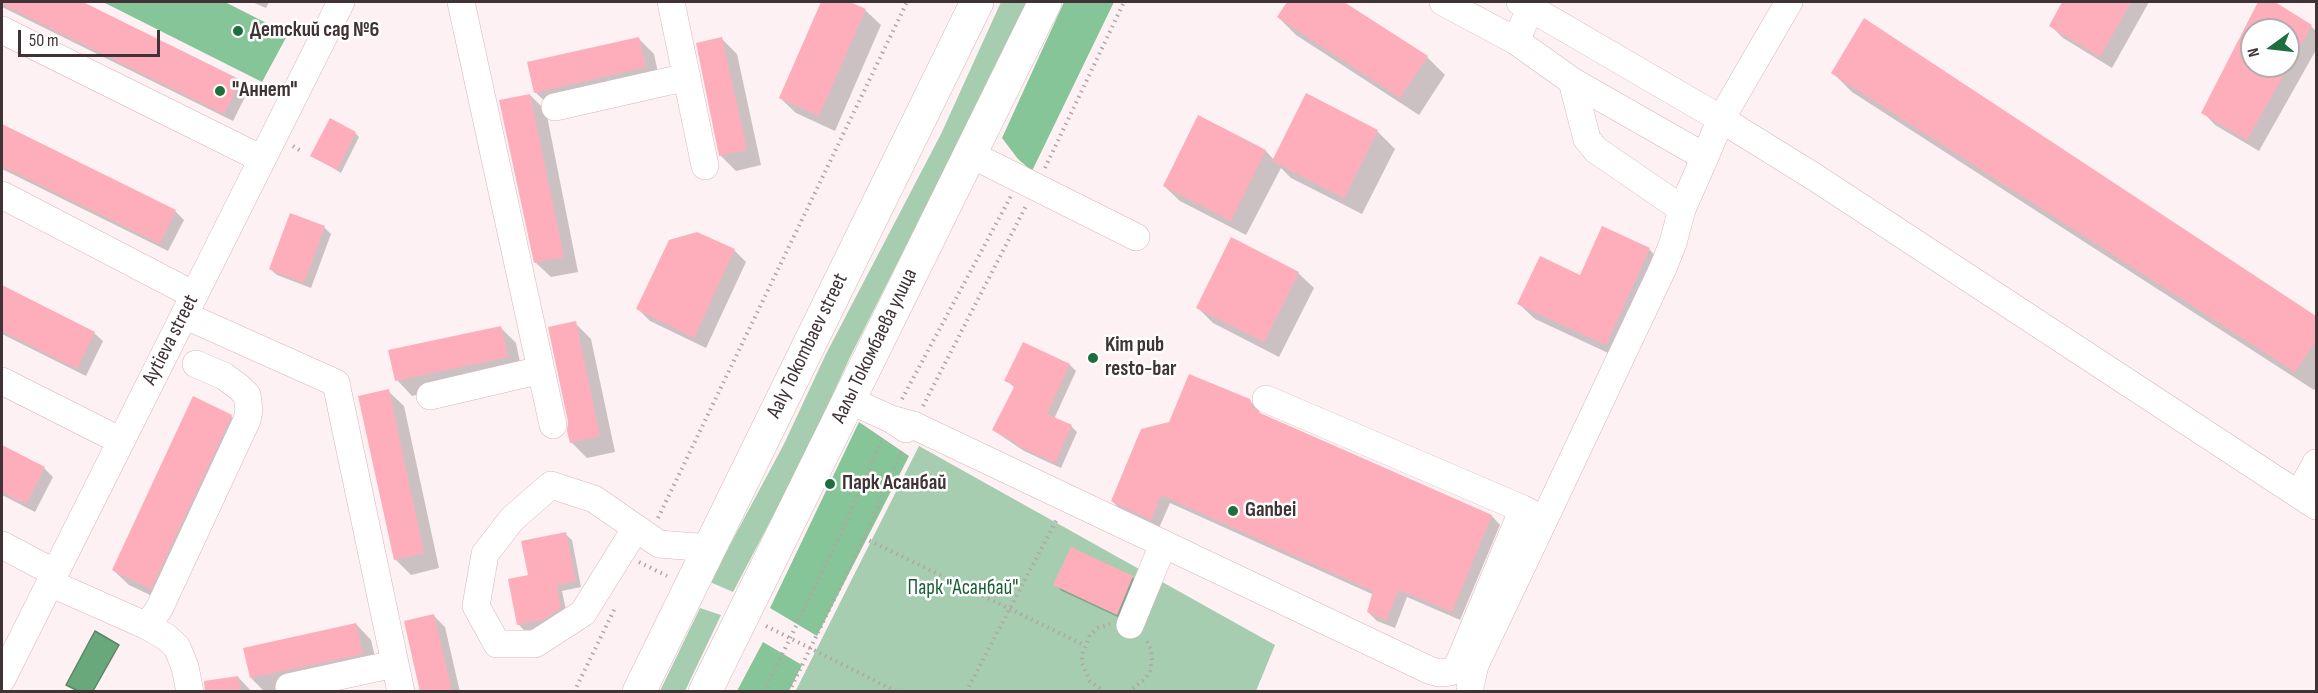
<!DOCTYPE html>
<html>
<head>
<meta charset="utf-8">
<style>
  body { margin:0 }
  #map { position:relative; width:2318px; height:693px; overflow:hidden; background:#fef1f3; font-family:"Sofia Sans Condensed",sans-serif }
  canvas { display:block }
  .frame { position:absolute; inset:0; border:3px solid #403335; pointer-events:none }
  .north { position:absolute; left:2240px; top:18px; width:60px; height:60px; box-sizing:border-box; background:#fff; border:2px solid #b3adae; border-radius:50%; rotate:255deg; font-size:16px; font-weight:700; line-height:24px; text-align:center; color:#403335 }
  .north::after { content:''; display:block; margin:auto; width:21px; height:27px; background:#1f6e3e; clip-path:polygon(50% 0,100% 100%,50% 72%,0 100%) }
  .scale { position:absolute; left:18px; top:30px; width:142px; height:27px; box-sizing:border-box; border:3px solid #403335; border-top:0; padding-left:8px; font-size:18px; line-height:21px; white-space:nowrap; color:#403335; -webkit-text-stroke:4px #fff; paint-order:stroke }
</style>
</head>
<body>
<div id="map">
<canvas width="2318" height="693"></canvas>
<div class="frame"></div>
<div class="north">N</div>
<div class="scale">50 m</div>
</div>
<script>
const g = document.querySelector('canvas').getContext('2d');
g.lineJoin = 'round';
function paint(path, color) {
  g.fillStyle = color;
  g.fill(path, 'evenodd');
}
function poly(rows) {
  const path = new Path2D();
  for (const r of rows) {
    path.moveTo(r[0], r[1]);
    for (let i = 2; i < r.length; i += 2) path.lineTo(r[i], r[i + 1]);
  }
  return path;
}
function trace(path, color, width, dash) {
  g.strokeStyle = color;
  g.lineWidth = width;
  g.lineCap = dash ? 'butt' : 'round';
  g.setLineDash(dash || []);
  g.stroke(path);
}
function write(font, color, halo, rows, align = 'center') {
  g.font = font + ' "Sofia Sans Condensed",sans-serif';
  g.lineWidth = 5;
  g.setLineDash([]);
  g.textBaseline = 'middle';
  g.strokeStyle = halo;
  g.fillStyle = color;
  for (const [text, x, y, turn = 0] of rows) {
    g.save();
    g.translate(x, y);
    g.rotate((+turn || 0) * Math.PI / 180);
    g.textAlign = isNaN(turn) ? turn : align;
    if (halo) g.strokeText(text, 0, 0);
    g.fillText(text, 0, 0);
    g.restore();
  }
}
const green = poly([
  [1001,2,1029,2,850,357,803,459,733,592,710,582,784,444,826,354,941,134],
  [919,446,1275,645,1256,691,795,692],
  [700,608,721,615,685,691,660,691]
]);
const forest = poly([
  [103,2,225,2,288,34,262,82],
  [1064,2,1114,2,1032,171,1018,159,1002,138],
  [859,422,909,456,817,636,770,608],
  [763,642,802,665,789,691,737,691]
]);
const water = poly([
  [95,631,119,645,93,691,78,691,66,685,95,631]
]);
const shadow = poly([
  [2,2,80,2,240,81,249,89,233,121,2,7],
  [252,2,269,2,266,8],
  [822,2,846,2,865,10,881,25,835,131,796,113,780,98],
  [1289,2,1342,2,1427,57,1445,75,1419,115,1296,35,1278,17],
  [2064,2,2149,2,2112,68,2063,38,2051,26],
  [2260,2,2272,2,2311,26,2316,31,2316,50,2259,151,2215,125,2203,112],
  [2252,30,2288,30,2288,66,2252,66],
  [1864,20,2316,318,2316,387,2314,390,1852,92,1833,73],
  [638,38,654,54,660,82,551,107,535,92],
  [722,39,737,54,761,165,736,171,720,155],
  [530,95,546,111,578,272,551,277,535,262],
  [1199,117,1266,151,1274,160,1377,131,1395,149,1362,214,1291,178,1281,168,1246,235,1180,201,1164,186],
  [2,125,175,211,184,220,168,251,2,169],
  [355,133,359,137,341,173,312,155],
  [291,215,325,228,331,234,311,288,277,275,270,269],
  [1649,249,1664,265,1621,359,1535,319,1519,304],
  [734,250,746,262,706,348,650,321,638,309],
  [1298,273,1314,288,1279,357,1213,323,1197,307],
  [2,286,94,333,103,341,86,376,2,334],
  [575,323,591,339,615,452,587,458,571,442],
  [500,327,516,343,522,372,412,396,397,380],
  [1023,344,1070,365,1076,371,1054,419,1071,426,1077,432,1061,468,1024,451,993,430,1015,388,1006,380],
  [388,391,404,406,439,568,411,575,395,559],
  [1250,401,1259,410,1260,415,1492,516,1500,525,1460,620,1407,597,1395,628,1377,621,1368,612,1374,595,1170,503,1159,528,1121,510,1112,501],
  [231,416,247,432,167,603,129,585,113,570],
  [2,447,44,468,53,477,35,512,2,495],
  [565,534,572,540,581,587,562,591,567,615,551,625,525,631,518,624,530,576],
  [1132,577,1139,584,1124,620,1062,591,1055,584],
  [434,616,445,627,460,692,421,692],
  [356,624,371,640,378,669,274,692,265,692,251,678],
  [238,677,252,692,210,692]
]);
const building = poly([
  [2,2,83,2,241,80,224,114,2,4],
  [821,2,850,2,866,9,819,116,779,98],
  [1287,2,1344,2,1428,56,1400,98,1277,17],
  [2062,2,2131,2,2100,57,2049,26],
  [2258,2,2275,2,2312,25,2247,140,2201,113],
  [2252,30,2288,30,2288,66,2252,66],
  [1864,18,2316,316,2316,341,2295,372,1831,73],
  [639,37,646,67,534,93,527,62],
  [722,37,747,150,719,156,696,43],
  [1306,93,1378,130,1344,198,1272,161],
  [530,94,564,257,534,263,499,100],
  [1198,115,1266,150,1231,221,1163,186],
  [330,118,356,132,337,170,310,156],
  [2,124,176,210,160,244,2,166],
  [290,213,325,226,304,283,269,269],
  [1602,226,1650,248,1606,345,1517,304,1540,256,1580,275],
  [697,232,735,249,694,338,636,309,669,240],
  [1231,237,1299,272,1264,342,1196,308],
  [2,285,95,332,77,369,2,331],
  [576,321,600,436,570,443,567,431,568,422,548,327],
  [501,326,508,357,395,381,388,350],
  [1023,342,1070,364,1047,414,1072,425,1055,463,1016,445,1017,443,992,430,1015,385,1004,381],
  [1189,374,1250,399,1253,408,1260,413,1492,515,1452,612,1399,590,1386,620,1367,612,1373,591,1161,495,1151,520,1111,501,1141,429,1169,422],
  [389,389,424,553,394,560,358,396],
  [193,396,232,415,151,589,112,570],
  [2,445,45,467,26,504,2,492],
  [566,532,576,581,557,585,561,608,544,619,517,625,508,579,528,575,521,541],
  [1071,547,1133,576,1117,615,1053,585],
  [434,614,452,692,420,692,404,621],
  [356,623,363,654,250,678,243,648],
  [238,676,241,692,205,692,204,681]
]);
const path = poly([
  [293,146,301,151],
  [1045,168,1124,2],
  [902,399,1011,196],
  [923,406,1027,204],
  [658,518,907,2],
  [864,538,1084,645],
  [639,562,667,576],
  [766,626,897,692],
  [574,692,616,606],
  [764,692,841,533,883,438],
  [789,692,864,538,902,451],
  [966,692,1058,517],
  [1105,692,1090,681,1082,663,1082,654,1090,635,1098,628,1110,624],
  [1128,692,1144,680,1150,671,1152,660,1151,649,1145,638]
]);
const minor = poly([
  [461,2,553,425],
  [671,2,705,166],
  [1443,2,1516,41],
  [1520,2,1721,119,1816,178,2316,506],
  [1530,9,1516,41,1572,81,1705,157,1721,119,1789,2],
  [2,30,262,159],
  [1572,81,1587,139,1596,150,1682,209],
  [555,107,687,77],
  [970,154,1136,237],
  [2,195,194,295],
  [184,315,336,383,401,692],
  [2,381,121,441],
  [430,396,541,370],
  [1266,399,1523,509,1544,520,1475,665,1470,687],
  [849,400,891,419,906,429],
  [891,419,913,425,1429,670,1439,673,1450,672,1456,668,1461,658,1523,509],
  [2299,494,2316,463],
  [1544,520,1663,268,1673,243,1682,209,1705,157],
  [636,528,583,613,535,644,497,644,476,606,485,554,512,519,551,485,594,499,636,528,659,544,709,548],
  [2,545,55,573],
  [50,583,147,626,166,637,177,647,185,667,190,692],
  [1130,625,1160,552],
  [147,626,159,609,247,420,249,410,247,395,240,388,224,376,196,364],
  [2,679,341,2],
  [289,687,394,664]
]);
const major = poly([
  [639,692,977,2],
  [705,692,1045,2]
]);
const markers = [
  [238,31,6,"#1f6e3e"],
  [220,91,6,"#1f6e3e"],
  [1093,358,6,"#1f6e3e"],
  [830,484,6,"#1f6e3e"],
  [1233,511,6,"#1f6e3e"]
];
const poiNames = [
  ["Детский сад №6",250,31],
  ["\"Аннет\"",232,91],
  ["Kim pub",1105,346],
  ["resto-bar",1105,370],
  ["Парк Асанбай",842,484],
  ["Ganbei",1245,511]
];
const streetNames = [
  ["Aytieva street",171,340,-63],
  ["Aaly Tokombaev street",808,346,-64],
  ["Аалы Токомбаева улица",875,346,-64]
];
const parkNames = [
  ["Парк \"Асанбай\"",963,589]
];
paint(green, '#a6cdaf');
paint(forest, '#86c597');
paint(water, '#69a87b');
trace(water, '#5d8566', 1.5);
paint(shadow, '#0003');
paint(building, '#fdaeba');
trace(minor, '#d6b7bb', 28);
trace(major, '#d6b7bb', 34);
trace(path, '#b2a5a7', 4, [1.5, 4.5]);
trace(minor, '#fff', 27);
trace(major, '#fff', 33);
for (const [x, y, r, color] of markers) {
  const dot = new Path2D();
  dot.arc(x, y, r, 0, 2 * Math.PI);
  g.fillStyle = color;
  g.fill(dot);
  trace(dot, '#fff', 2);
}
write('bold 21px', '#403335', '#fff', poiNames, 'left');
write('21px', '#403335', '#fff', streetNames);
write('21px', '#185f34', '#fff', parkNames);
</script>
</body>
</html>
